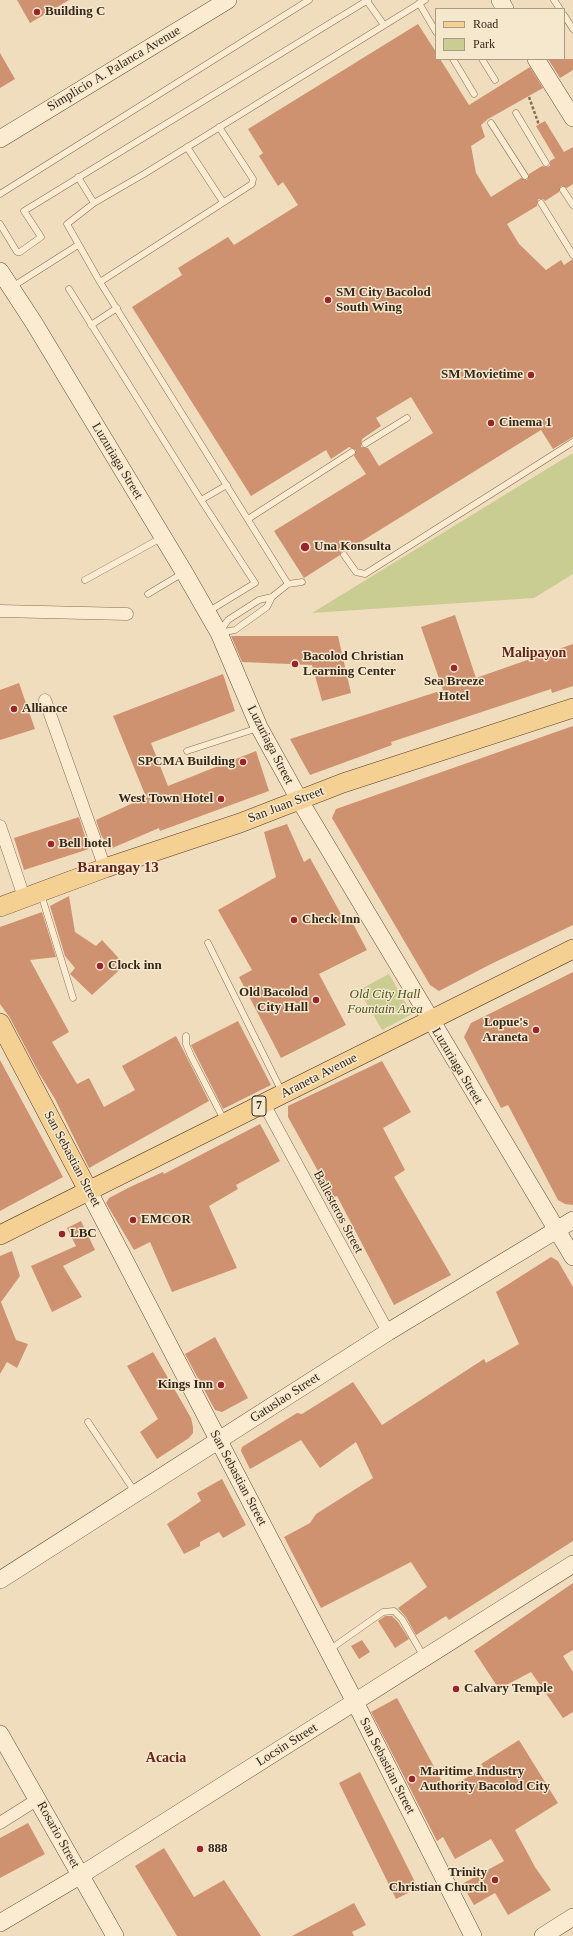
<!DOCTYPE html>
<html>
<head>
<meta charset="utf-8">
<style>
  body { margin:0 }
  #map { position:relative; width:573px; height:1936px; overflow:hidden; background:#efddbd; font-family:Georgia,serif }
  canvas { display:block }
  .legend { position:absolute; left:435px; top:8px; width:130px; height:52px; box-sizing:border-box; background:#f6e8cd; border:1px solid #a99b86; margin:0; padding:5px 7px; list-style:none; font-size:12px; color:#36271b }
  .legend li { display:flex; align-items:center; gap:8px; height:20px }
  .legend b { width:20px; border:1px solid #a99b86 }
</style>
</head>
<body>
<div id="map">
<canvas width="573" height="1936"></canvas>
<ul class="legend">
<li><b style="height:5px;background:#f5d093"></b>Road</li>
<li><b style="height:11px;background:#cacd91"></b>Park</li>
</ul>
</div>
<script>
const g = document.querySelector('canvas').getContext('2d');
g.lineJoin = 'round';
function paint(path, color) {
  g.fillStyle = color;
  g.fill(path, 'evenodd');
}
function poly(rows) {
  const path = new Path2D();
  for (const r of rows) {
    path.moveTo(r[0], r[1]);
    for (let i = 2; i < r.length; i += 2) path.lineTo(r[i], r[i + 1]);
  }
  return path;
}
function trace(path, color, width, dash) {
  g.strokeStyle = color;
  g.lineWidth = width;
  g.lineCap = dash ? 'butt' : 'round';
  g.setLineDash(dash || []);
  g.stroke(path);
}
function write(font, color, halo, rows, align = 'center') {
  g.font = font + ' Georgia,serif';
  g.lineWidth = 3;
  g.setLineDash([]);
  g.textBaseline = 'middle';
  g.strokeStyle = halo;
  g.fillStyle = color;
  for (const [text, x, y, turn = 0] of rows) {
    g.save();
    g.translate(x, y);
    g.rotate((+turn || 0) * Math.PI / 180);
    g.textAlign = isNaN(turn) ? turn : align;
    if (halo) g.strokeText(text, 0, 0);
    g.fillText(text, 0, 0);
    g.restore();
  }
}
const green = poly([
  [573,453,573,574,534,598,312,613],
  [389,974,412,1014,382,1030,359,990]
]);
const building = poly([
  [17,0,69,0,30,23],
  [418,24,436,52,436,59,440,59,469,105,530,67,543,88,488,119,481,125,485,137,471,146,476,173,491,197,521,178,527,180,529,174,542,166,546,167,550,166,550,161,555,158,536,126,545,121,564,152,573,147,573,184,567,188,561,186,559,192,545,201,543,199,538,199,537,206,507,224,519,244,546,270,561,260,564,265,573,259,573,437,553,449,541,430,346,551,342,551,340,555,304,578,274,531,366,474,354,456,356,450,349,447,331,459,326,450,251,496,132,307,182,275,178,268,228,237,234,245,298,205,283,182,278,186,259,156,263,153,248,129],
  [411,397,433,433,379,466,368,448,361,447,362,439,381,426,376,418],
  [0,53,15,79,0,88],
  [548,59,573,59,573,70,560,78],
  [455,615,476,678,573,644,573,686,552,693,551,689,391,742,392,745,310,775,290,739,443,690,421,627],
  [231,636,338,636,351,693,322,701,312,665,242,662],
  [223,674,235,711,151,743,168,786,256,751,269,791,160,831,159,828,110,849,101,835,96,820,146,797,113,716],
  [19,683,35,729,0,740,0,690],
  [573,726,573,925,493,963,439,991,430,985,332,818,336,809],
  [79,817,89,849,24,870,14,838],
  [287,824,304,862,310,858,346,923,351,920,367,950,319,974,346,1025,281,1058,239,977,252,970,218,910,276,877,264,832],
  [69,896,75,932,96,946,102,940,125,965,92,995,70,974,75,968,65,956,50,906],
  [42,912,56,957,30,960,69,1032,52,1042,77,1084,89,1078,104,1107,135,1090,122,1066,176,1036,209,1101,89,1168,55,1099,39,1073,10,1018,0,1004,0,927],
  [573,972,573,1205,565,1204,558,1200,508,1105,501,1108,464,1037,471,1023],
  [238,1021,271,1085,223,1109,191,1045],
  [0,1060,63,1177,0,1211],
  [382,1061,411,1112,383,1128,405,1170,394,1177,451,1275,394,1305,337,1196,333,1198,288,1117,288,1106],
  [260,1124,280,1161,236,1185,238,1189,209,1206,237,1268,172,1292,150,1242,134,1250,106,1203,109,1198,130,1187,163,1172,164,1174],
  [81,1221,95,1250,63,1266,82,1297,52,1312,31,1266,76,1246,67,1228],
  [12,1251,20,1276,1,1302,16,1340,28,1344,17,1368,7,1362,0,1374,0,1256],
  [551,1257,558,1261,573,1287,573,1541,449,1620,446,1616,416,1635,406,1617,398,1608,427,1587,411,1562,321,1608,284,1537,310,1523,316,1514,373,1478,356,1442,320,1468,301,1440,250,1469,241,1451,242,1447,297,1413,302,1414,353,1382,382,1425,484,1359,486,1363,519,1344,496,1292],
  [215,1337,248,1398,222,1412,215,1410,185,1354],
  [153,1352,191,1418,193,1427,193,1433,189,1438,157,1459,140,1432,158,1419,127,1366],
  [222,1479,246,1525,223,1538,219,1532,200,1542,200,1546,184,1554,167,1524,201,1501,197,1493],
  [573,1583,573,1650,563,1656,573,1672,573,1712,563,1718,531,1672,499,1689,474,1651],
  [385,1616,392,1616,398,1622,409,1639,395,1648,378,1621],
  [362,1640,370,1652,359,1659,351,1646],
  [397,1698,446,1789,484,1768,481,1764,519,1740,558,1803,515,1830,535,1867,551,1890,508,1915,495,1893,474,1905,462,1884,504,1861,491,1839,455,1859,443,1837,437,1841,371,1712],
  [360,1772,418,1888,396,1899,339,1783],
  [28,1823,45,1854,0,1878,0,1838],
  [164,1848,194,1897,224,1880,261,1936,177,1936,135,1866],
  [354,1903,366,1925,352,1932,354,1936,292,1936]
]);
const path = poly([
  [529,97,539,125]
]);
const lane = poly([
  [554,0,560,9],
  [367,1,384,25],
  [419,3,436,32],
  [564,15,573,29],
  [453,59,474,94],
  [482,59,495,80],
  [516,113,546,163],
  [491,123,525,176],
  [187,147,223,202],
  [78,177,94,203],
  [563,190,573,205],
  [0,194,309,0],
  [541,203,573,255],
  [0,224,17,252,20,252,41,237,24,211,368,0],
  [100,282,252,184,253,179,219,127],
  [12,287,78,245],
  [69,289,201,500,255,583,209,611],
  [91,325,117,308],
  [365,444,407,418],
  [201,500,227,485],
  [248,519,352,452],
  [344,555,356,572,365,574,573,442],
  [85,580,161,538],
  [302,582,288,584,100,282,67,224,94,203,144,174,425,0],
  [148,594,183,573],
  [272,597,267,607,235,630,219,633,228,620,259,600,272,597],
  [272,597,288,584],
  [187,751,258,728],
  [41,894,73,998],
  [208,943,282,1092],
  [186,1036,186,1044,191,1056,224,1120],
  [88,1422,135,1492],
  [329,1650,383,1612,394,1611,402,1619,424,1657]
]);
const street = poly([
  [0,611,127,614],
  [45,700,105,868],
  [0,826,24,897],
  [264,1104,388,1332],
  [0,1823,38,1799]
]);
const secondary = poly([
  [500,0,505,9],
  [536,59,573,118],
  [0,139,228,0],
  [0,271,34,323,184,572,219,633,259,727,300,801,573,1257],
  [88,1190,355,1702,473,1936],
  [0,1580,388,1332,573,1220],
  [0,1734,115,1936],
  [0,1923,81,1875,573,1564],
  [543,1936,573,1917]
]);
const primary = poly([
  [0,907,105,868,240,823,343,783,573,708],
  [0,1023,88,1190],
  [0,1235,573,949]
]);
const markers = [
  [37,12,4,"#99242c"],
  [328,300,4,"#99242c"],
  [531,375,4,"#99242c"],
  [491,423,4,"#99242c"],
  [305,547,5,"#99242c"],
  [295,664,4,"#99242c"],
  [454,668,4,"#99242c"],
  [14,709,4,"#99242c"],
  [243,762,4,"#99242c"],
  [221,799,4,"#99242c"],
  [51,844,4,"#99242c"],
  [294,920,4,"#99242c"],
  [100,966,4,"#99242c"],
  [316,1000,4,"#99242c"],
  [536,1030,4,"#99242c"],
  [133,1220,4,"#99242c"],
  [62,1234,4,"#99242c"],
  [221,1385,4,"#99242c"],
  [456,1689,4,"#99242c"],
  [412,1779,4,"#99242c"],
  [200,1849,4,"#99242c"],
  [495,1880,4,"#99242c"]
];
const shields = [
  [259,1106,14]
];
const shieldNames = [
  ["7",259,1106]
];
const poiNames = [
  ["Building C",45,12],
  ["SM City Bacolod",336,293],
  ["South Wing",336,308],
  ["SM Movietime",523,375,"right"],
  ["Cinema 1",499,423],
  ["Una Konsulta",314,547],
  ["Bacolod Christian",303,657],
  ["Learning Center",303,672],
  ["Sea Breeze",454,682,"center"],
  ["Hotel",454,697,"center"],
  ["Alliance",22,709],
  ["SPCMA Building",235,762,"right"],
  ["West Town Hotel",213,799,"right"],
  ["Bell hotel",59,844],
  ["Check Inn",302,920],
  ["Clock inn",108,966],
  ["Old Bacolod",308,993,"right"],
  ["City Hall",308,1008,"right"],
  ["Lopue's",528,1023,"right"],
  ["Araneta",528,1038,"right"],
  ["EMCOR",141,1220],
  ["LBC",70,1234],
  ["Kings Inn",213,1385,"right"],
  ["Calvary Temple",464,1689],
  ["Maritime Industry",420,1772],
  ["Authority Bacolod City",420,1787],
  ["888",208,1849],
  ["Trinity",487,1873,"right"],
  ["Christian Church",487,1888,"right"]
];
const streetNames = [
  ["Simplicio A. Palanca Avenue",114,69,-31],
  ["Luzuriaga Street",117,461,59],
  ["Luzuriaga Street",270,745,63],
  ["San Juan Street",286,805,-21],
  ["Luzuriaga Street",457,1066,59],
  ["Araneta Avenue",319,1076,-27],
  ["San Sebastian Street",72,1159,62],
  ["Ballesteros Street",338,1212,62],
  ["Gatuslao Street",285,1398,-33],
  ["San Sebastian Street",238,1478,62],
  ["Locsin Street",287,1745,-32],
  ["San Sebastian Street",387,1766,63],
  ["Rosario Street",58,1835,61]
];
const parkNames = [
  ["Old City Hall",385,995],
  ["Fountain Area",385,1010]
];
const neighbourhoodNames = [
  ["Malipayon",534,653],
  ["Acacia",166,1758]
];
const quarterNames = [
  ["Barangay 13",118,868]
];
paint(green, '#cacd91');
paint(building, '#cf9271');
trace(lane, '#886d56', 7);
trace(street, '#886d56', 13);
trace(secondary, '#694e39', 18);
trace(primary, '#553c2b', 20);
trace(path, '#886d56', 2.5, [3, 2]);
trace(lane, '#faebd1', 6);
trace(street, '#faebd1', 12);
trace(secondary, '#faebd1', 17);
trace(primary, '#f5d093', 19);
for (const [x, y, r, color] of markers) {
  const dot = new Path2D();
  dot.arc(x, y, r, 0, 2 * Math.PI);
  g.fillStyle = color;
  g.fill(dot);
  trace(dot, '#f6e8cd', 1.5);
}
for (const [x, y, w] of shields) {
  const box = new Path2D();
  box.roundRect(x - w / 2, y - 10, w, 20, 3);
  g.fillStyle = '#f6e8cd';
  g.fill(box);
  trace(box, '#36271b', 1);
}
write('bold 12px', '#36271b', null, shieldNames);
write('bold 13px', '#36271b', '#f6e8cd', poiNames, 'left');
write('13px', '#36271b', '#f6e8cd', streetNames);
write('italic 13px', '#4a5421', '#f6e8cd', parkNames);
write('bold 14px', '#652419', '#f6e8cd', neighbourhoodNames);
write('bold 15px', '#652419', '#f6e8cd', quarterNames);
</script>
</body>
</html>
